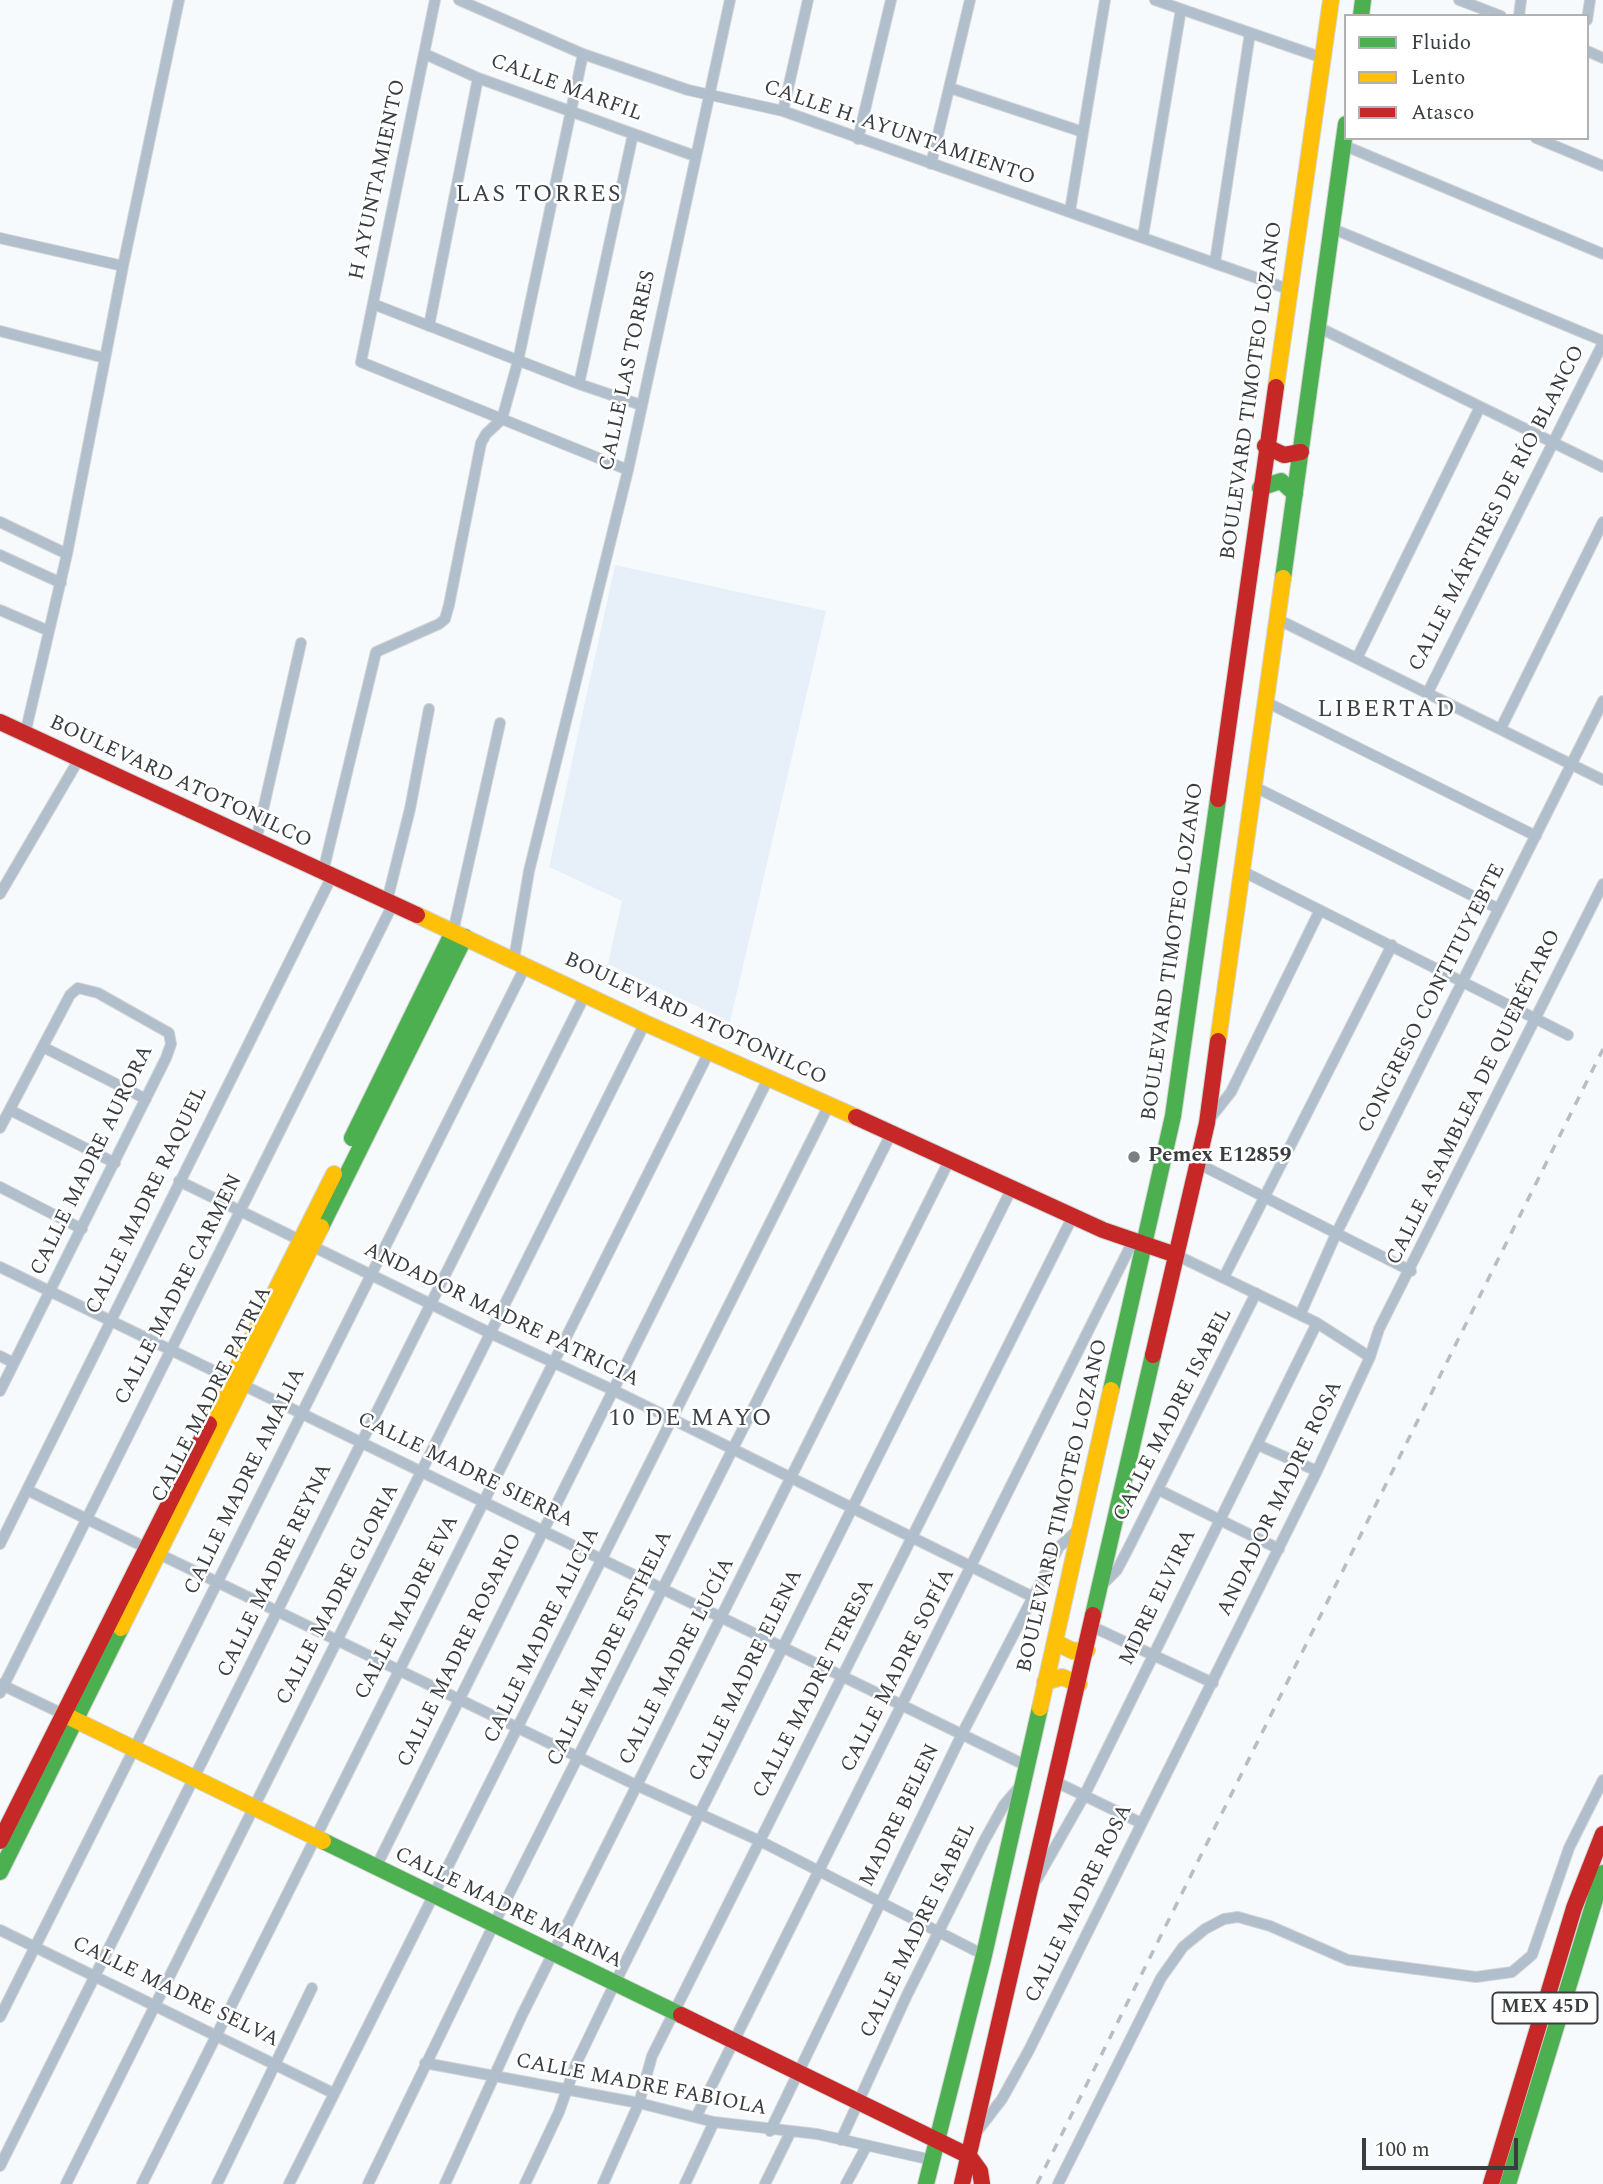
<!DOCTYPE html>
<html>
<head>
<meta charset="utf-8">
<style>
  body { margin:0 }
  #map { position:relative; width:1603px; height:2184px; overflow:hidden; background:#f7fafc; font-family:Spectral,serif }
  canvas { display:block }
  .legend { position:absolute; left:1344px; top:14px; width:245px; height:126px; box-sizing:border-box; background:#fff; border:2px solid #b0b1b2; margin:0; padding:9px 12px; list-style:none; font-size:21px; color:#3a3d3f }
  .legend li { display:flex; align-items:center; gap:14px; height:35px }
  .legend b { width:35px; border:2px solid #b0b1b2 }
  .scale { position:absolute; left:1362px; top:2138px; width:156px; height:32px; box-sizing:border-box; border:4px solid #3a3d3f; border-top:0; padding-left:9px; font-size:21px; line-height:24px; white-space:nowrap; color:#3a3d3f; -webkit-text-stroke:5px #fff; paint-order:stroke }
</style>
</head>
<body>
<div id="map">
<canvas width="1603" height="2184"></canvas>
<ul class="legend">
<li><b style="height:9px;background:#4caf50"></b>Fluido</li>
<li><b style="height:9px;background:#ffc107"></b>Lento</li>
<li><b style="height:9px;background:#c62828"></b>Atasco</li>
</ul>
<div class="scale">100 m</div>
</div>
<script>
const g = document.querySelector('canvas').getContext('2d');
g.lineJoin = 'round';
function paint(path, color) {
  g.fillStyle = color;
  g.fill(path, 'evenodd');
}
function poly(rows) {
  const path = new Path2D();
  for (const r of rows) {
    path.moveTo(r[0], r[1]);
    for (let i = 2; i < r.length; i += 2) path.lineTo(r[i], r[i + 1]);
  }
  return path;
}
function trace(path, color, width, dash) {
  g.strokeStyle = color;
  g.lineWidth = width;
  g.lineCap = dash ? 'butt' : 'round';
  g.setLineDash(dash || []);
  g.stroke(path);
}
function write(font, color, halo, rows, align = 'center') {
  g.font = font + ' Spectral,serif';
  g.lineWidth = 5;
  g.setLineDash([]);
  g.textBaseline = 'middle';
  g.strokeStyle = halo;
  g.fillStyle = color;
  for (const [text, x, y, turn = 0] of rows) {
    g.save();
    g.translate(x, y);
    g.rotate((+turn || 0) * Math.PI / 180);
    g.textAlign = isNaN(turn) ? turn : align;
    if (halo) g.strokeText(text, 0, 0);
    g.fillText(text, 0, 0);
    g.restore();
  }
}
const built = poly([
  [615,565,826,611,730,1022,608,964,622,901,549,867]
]);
const street = poly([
  [435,0,361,362,628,470],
  [459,0,583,54,688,90,783,111,1288,289],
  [1155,0,1323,58],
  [1459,0,1501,16],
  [1519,16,1521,0],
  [1587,20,1590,0],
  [1587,51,1603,58],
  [425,54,478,78,695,156],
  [950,88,1083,132],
  [783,111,808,0],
  [1536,138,1603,166],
  [858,139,891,0],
  [1343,145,1603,254],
  [931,164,970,0],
  [1070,211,1105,0],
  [1331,228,1603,341],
  [1143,236,1181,9],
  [0,238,123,266],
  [1215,262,1250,33],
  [373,304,579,384,641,405],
  [429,326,478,78],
  [1318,327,1603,467],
  [0,331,105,358],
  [579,384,633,134],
  [0,522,67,554],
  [0,555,61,583],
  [0,610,49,631],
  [1277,619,1603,780],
  [1357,658,1480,407],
  [1428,692,1603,343],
  [1266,702,1536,836],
  [1501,728,1603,522],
  [25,734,67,554,123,266,179,0],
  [1255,787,1499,909],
  [256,841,301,643],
  [1242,871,1568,1035],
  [323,872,376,652,439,624,445,619,449,605,481,443,486,434,502,419,518,361,583,54],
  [0,894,79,759],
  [387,901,410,809,429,709],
  [453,932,500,723],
  [514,959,529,871,628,470,730,0],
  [43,1047,146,1099],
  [10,1110,115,1163],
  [1208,1121,1231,1092,1320,910],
  [0,1128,70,995,78,988,98,993,169,1033,171,1044,166,1058,0,1391],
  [1199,1164,1411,1271],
  [179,1181,492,1334,613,1390,1033,1597],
  [0,1187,82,1229],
  [1176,1255,1317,1323,1370,1357],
  [0,1267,1027,1766],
  [1224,1277,1392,945],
  [1300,1315,1336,1234,1603,701],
  [0,1356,14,1363],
  [1258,1445,1317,1471],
  [27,1490,638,1786,760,1841,984,1955],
  [1159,1490,1279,1549],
  [0,1544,332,876],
  [1101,1586,1117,1570,1128,1549,1256,1293],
  [1093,1627,1213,1683],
  [0,1684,63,1714],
  [0,1693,393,904],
  [1056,1782,1141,1823],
  [376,1867,769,1077],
  [1037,1879,1084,1796,1317,1323],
  [0,1930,333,2093],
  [0,2017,526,965],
  [425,2063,639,2103,714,2122,817,2134,932,2160],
  [696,2117,1133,1241],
  [770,2131,961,1736,1033,1597,1059,1547,1081,1527],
  [975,2134,1002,2099,1029,2050,1317,1471,1370,1357,1379,1329,1603,884],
  [841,2140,907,1995,984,1841,1004,1805,1021,1785],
  [0,2166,586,993],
  [66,2184,645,1023],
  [142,2184,710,1050],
  [217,2184,312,1988],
  [289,2184,829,1105],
  [368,2184,494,1924,892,1132],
  [445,2184,522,2015,950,1159],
  [525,2184,559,2112,576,2064,614,1985,1012,1188],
  [603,2184,639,2103,652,2056,1073,1216],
  [685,2184,714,2122],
  [765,2184,791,2131],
  [846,2184,866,2147],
  [1058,2184,1161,1978,1183,1947,1205,1929,1224,1919,1238,1917,1270,1926,1348,1960,1476,1977,1512,1972,1532,1955,1569,1848,1603,1780]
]);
const fast = poly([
  [1361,16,1363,0],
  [1260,488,1281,481,1295,494],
  [1283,578,1346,124],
  [352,1138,453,932],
  [321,1227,465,937],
  [1111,1390,1173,1116,1218,799],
  [1093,1615,1153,1355],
  [323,1841,681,2015],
  [0,1872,121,1628],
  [926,2184,984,1955,1040,1708],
  [1508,2184,1603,1873]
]);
const slow = poly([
  [1276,387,1331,0],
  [417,915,645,1023,856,1117],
  [1218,1041,1283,578],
  [209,1424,334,1174],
  [121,1628,321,1227],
  [1055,1642,1073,1651,1087,1650],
  [1045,1682,1062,1677,1079,1684],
  [1040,1708,1111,1390],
  [63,1714,323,1841]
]);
const jam = poly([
  [1265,446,1284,455,1301,452],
  [0,722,417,915],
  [1218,799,1276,387],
  [856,1117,1103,1230,1176,1255],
  [1153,1355,1207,1123,1218,1041],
  [0,1841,209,1424],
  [681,2015,969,2156,980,2171,982,2184],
  [962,2184,1093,1615],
  [1491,2184,1574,1908,1603,1834]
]);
const rail = poly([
  [1037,2184,1603,1049]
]);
const markers = [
  [1134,1157,7,"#7c7f81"]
];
const shields = [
  [1545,2008,105]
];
const shieldNames = [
  ["MEX 45D",1545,2008]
];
const streetNames = [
  ["CALLE MARFIL",566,89,20],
  ["CALLE H. AYUNTAMIENTO",899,134,19],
  ["H AYUNTAMIENTO",379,180,-78],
  ["CALLE LAS TORRES",629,371,-78],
  ["BOULEVARD TIMOTEO LOZANO",1253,391,-82],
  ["CALLE MÁRTIRES DE RÍO BLANCO",1498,509,-63],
  ["BOULEVARD ATOTONILCO",180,783,25],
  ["BOULEVARD TIMOTEO LOZANO",1174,952,-82],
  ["CONGRESO CONTITUYEBTE",1433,999,-63],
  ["BOULEVARD ATOTONILCO",695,1020,25],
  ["CALLE ASAMBLEA DE QUERÉTARO",1475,1098,-64],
  ["CALLE MADRE AURORA",93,1161,-64],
  ["CALLE MADRE RAQUEL",148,1201,-64],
  ["CALLE MADRE CARMEN",180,1290,-63],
  ["ANDADOR MADRE PATRICIA",501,1316,26],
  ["CALLE MADRE PATRIA",213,1395,-63],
  ["CALLE MADRE ISABEL",1174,1415,-63],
  ["CALLE MADRE SIERRA",465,1471,26],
  ["CALLE MADRE AMALIA",246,1482,-64],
  ["ANDADOR MADRE ROSA",1281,1499,-64],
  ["BOULEVARD TIMOTEO LOZANO",1064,1506,-77],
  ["CALLE MADRE REYNA",276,1571,-64],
  ["CALLE MADRE GLORIA",339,1595,-63],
  ["MDRE ELVIRA",1159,1598,-64],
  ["CALLE MADRE EVA",408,1608,-63],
  ["CALLE MADRE ALICIA",543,1636,-64],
  ["CALLE MADRE ESTHELA",611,1649,-64],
  ["CALLE MADRE ROSARIO",461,1651,-64],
  ["CALLE MADRE LUCÍA",678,1662,-63],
  ["CALLE MADRE SOFÍA",899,1671,-63],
  ["CALLE MADRE ELENA",747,1676,-64],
  ["CALLE MADRE TERESA",815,1689,-63],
  ["MADRE BELEN",901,1816,-64],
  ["CALLE MADRE ROSA",1080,1904,-64],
  ["CALLE MADRE MARINA",508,1909,26],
  ["CALLE MADRE ISABEL",919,1931,-64],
  ["CALLE MADRE SELVA",175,1993,26],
  ["CALLE MADRE FABIOLA",641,2086,11]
];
const poiNames = [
  ["Pemex E12859",1148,1157]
];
const quarterNames = [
  ["LAS TORRES",539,196],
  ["LIBERTAD",1387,711],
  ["10 DE MAYO",691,1420]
];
paint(built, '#e7f0f8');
trace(street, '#d2d4d5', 12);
trace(fast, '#d2d4d5', 18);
trace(slow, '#d2d4d5', 18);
trace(jam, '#d2d4d5', 18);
trace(street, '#b1becb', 10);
trace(fast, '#4caf50', 16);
trace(slow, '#ffc107', 16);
trace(jam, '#c62828', 16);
trace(rail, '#b6bdc4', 3.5, [9, 9]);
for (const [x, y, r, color] of markers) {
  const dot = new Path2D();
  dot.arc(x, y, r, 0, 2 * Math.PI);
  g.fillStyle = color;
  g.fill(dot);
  trace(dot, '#fff', 2.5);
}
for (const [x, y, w] of shields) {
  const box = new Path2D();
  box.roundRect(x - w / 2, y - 15.5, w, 31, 5);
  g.fillStyle = '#fff';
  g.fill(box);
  trace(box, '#3a3d3f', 2);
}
write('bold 19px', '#3a3d3f', null, shieldNames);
write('21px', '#3a3d3f', '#fff', streetNames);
write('bold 21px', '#3a3d3f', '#fff', poiNames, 'left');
g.letterSpacing = '2px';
write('24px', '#3b4146', '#fff', quarterNames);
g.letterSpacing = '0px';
</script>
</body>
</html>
